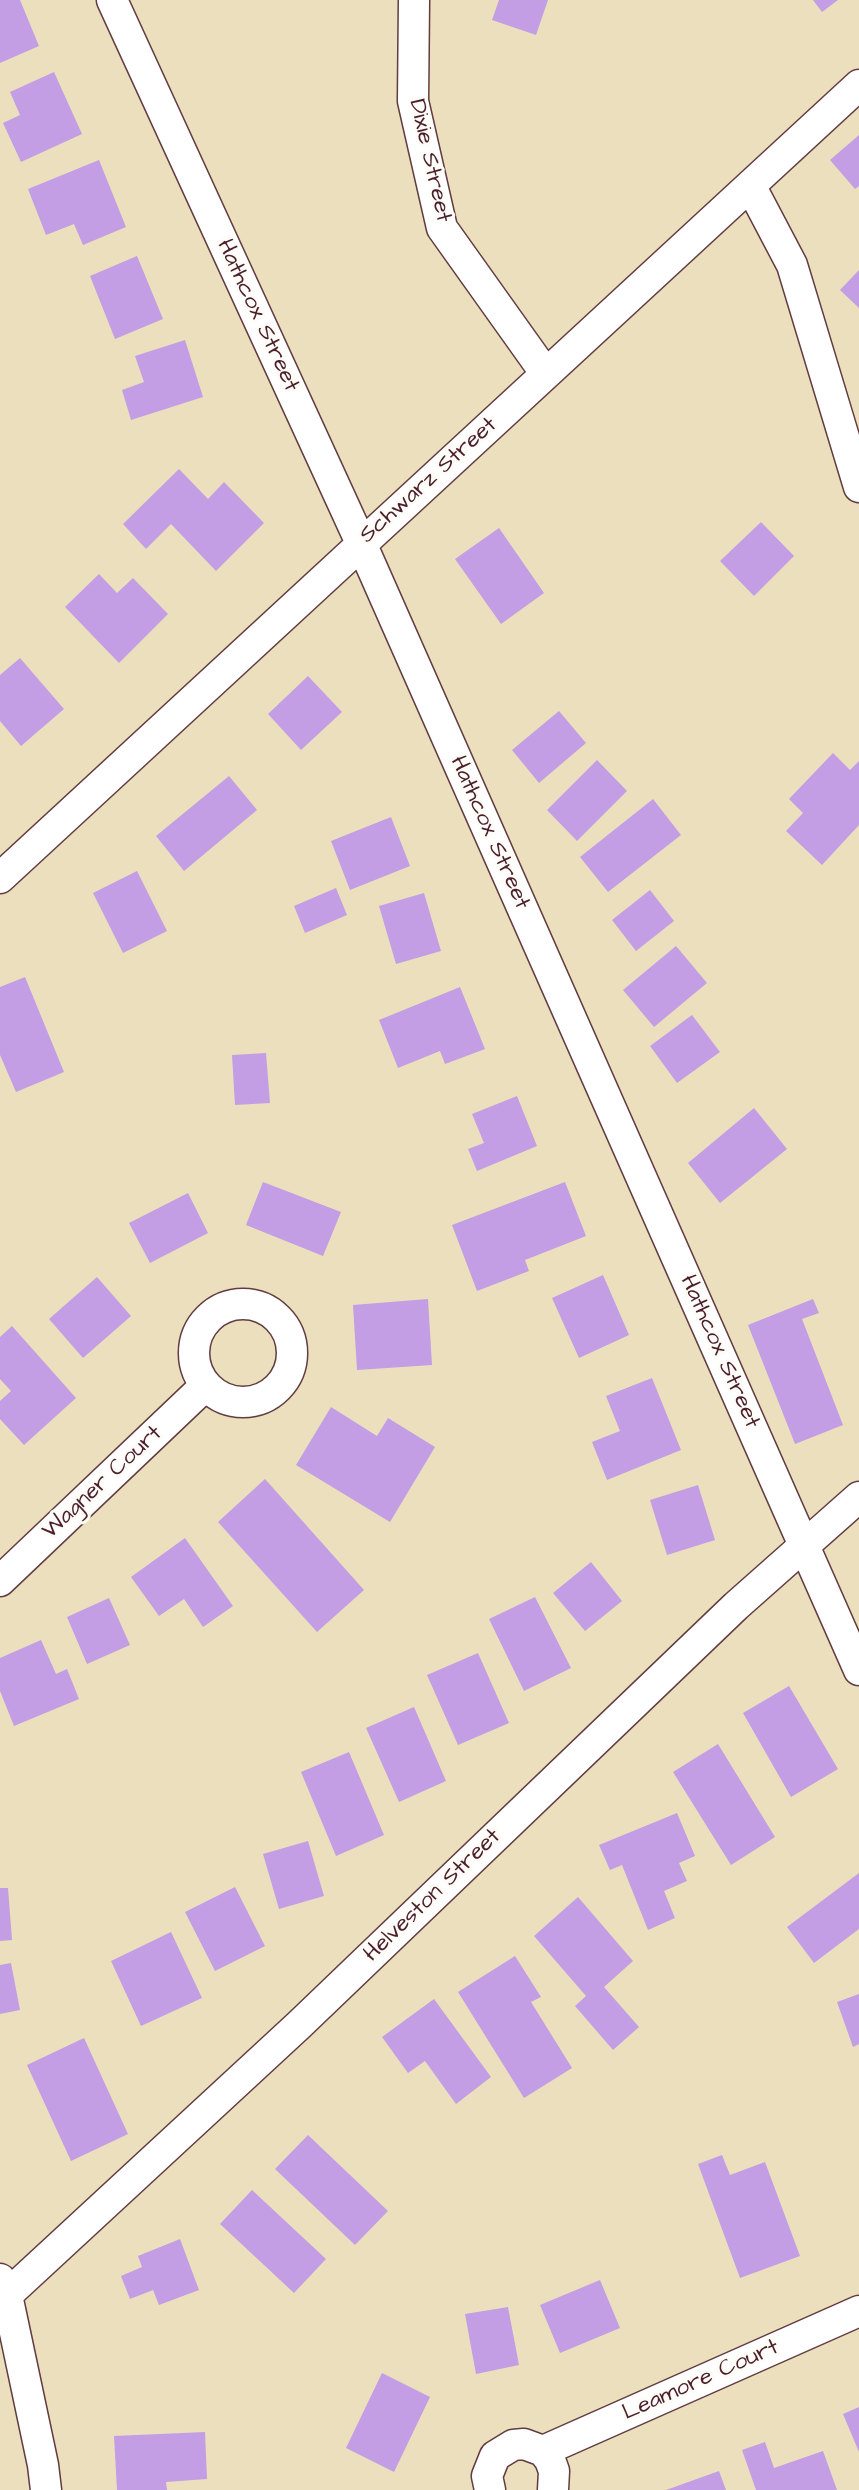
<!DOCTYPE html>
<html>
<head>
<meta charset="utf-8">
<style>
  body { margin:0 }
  canvas { display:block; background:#ebdfbd }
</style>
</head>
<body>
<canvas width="859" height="2490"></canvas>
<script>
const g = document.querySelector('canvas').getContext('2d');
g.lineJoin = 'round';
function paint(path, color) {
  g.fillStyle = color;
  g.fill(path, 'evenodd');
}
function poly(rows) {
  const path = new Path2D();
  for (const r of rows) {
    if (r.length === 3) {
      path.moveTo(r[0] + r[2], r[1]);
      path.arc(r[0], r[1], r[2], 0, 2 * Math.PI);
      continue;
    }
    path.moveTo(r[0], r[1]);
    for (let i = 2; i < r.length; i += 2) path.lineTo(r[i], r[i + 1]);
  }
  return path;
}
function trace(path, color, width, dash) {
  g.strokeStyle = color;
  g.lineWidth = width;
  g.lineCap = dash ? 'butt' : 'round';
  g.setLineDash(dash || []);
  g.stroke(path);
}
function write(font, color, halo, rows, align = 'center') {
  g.font = font + ' "Architects Daughter",sans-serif';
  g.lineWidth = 6;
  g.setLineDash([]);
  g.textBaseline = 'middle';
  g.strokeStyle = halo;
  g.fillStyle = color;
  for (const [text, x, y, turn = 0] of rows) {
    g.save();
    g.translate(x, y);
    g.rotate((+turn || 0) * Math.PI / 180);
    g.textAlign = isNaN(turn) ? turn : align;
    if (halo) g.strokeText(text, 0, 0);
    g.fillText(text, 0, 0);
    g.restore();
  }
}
const building = poly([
  [0,0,20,0,39,46,0,63],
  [499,0,548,0,536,35,492,20],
  [813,0,838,0,822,12],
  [54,72,82,134,21,162,3,123,20,115,10,92],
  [859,135,859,186,855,189,830,160],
  [99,160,126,227,83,245,74,224,46,235,28,189],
  [137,256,163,319,115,339,90,276],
  [859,270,859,308,840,290],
  [185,340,203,397,131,420,122,390,144,382,135,356],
  [179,469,208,499,224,482,264,523,216,571,171,524,146,549,123,524],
  [761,522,794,556,754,596,720,561],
  [499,528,544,593,501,624,455,559],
  [99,574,117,593,133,578,168,614,119,663,65,607],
  [20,658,64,709,21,746,0,721,0,675],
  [308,676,342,712,301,750,268,714],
  [559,711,586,743,539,783,512,750],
  [833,753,850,770,859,761,859,825,822,865,786,831,803,813,789,799],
  [597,760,627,791,577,841,547,810],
  [229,776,257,810,184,871,156,836],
  [653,799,681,835,608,892,580,857],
  [391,817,410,866,350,890,331,841],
  [137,871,167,931,123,953,93,893],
  [336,888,347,915,305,933,294,906],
  [650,890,674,921,636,951,612,920],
  [424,893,441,951,396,964,379,906],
  [676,946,707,983,654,1027,623,990],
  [25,977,64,1072,16,1092,0,1055,0,987],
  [460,987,485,1049,445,1064,440,1051,398,1068,379,1020],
  [692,1015,720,1052,677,1083,650,1046],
  [266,1053,270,1103,235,1105,232,1055],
  [517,1096,537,1146,477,1171,468,1149,484,1143,472,1114],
  [754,1108,787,1149,720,1203,688,1163],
  [263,1182,341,1212,323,1256,246,1225],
  [565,1182,586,1236,525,1260,529,1271,477,1291,452,1225],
  [188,1193,208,1233,150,1263,129,1223],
  [603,1275,629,1335,579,1358,552,1298],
  [97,1277,131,1316,83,1358,49,1319],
  [428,1299,432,1365,357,1370,353,1305],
  [813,1299,819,1313,802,1319,843,1425,795,1444,748,1325],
  [12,1326,76,1398,24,1445,0,1419,0,1401,11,1391,0,1379,0,1337],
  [652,1378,681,1450,607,1480,592,1442,620,1431,606,1396],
  [331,1407,377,1436,388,1418,435,1447,390,1522,296,1465],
  [265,1479,364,1590,317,1632,218,1522],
  [698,1485,715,1540,667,1555,650,1500],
  [185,1538,233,1606,203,1627,184,1599,159,1616,131,1577],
  [591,1562,622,1601,585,1631,553,1593],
  [535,1597,571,1668,524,1691,489,1619],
  [109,1598,130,1645,87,1664,67,1617],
  [41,1640,56,1674,67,1669,79,1699,14,1726,0,1691,0,1658],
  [478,1653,509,1723,458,1745,427,1675],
  [789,1686,838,1769,791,1797,743,1713],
  [414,1707,446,1781,399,1802,366,1728],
  [718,1744,775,1837,731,1865,673,1772],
  [349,1752,384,1835,336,1856,301,1772],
  [677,1813,695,1856,679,1863,687,1881,664,1891,675,1918,648,1930,622,1865,610,1870,599,1845],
  [308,1841,324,1896,279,1909,263,1854],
  [859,1873,859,1929,814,1963,787,1927],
  [235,1887,265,1946,215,1971,185,1912],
  [0,1888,8,1888,12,1940,0,1941],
  [578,1897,633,1961,604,1987,639,2027,613,2050,575,2006,586,1996,534,1936],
  [171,1932,202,1998,141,2026,111,1961],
  [515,1956,541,1997,531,2002,572,2068,524,2098,458,1992],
  [11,1963,20,2010,0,2014,0,1965],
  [859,1994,859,2044,853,2047,837,2002],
  [434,1999,491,2077,456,2104,425,2061,408,2073,382,2037],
  [84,2038,128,2134,71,2161,27,2065],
  [308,2135,388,2211,355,2245,275,2169],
  [722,2155,730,2175,765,2162,800,2256,740,2278,698,2164],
  [252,2190,326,2259,294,2293,220,2224],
  [180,2239,199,2290,159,2305,153,2290,130,2299,121,2276,142,2267,138,2256],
  [600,2280,620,2328,560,2353,540,2305],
  [508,2307,519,2365,476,2374,465,2314],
  [382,2373,430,2397,394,2472,346,2448],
  [859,2407,859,2452,843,2414],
  [205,2432,207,2479,166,2482,167,2490,117,2490,114,2436],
  [765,2442,774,2468,823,2451,837,2490,756,2490,742,2450],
  [719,2471,726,2490,666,2490]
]);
const minor = poly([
  [112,0,361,543,859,1670],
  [414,0,413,101,442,228,546,374],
  [751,187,792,265,859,487],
  [0,878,859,85],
  [243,1353,49],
  [0,1581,206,1385],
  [0,2279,7,2295,43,2465,46,2490],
  [7,2295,299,2025,736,1606,859,1497],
  [543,2451,859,2311],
  [490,2490,487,2476,495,2456,513,2445,524,2444,543,2451,550,2460,554,2471,553,2490]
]);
const streetNames = [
  ["Dixie Street",429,161,77],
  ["Hathcox Street",257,316,65],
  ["Schwarz Street",429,481,-42],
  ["Hathcox Street",489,833,66],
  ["Hathcox Street",719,1352,66],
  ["Wagner Court",103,1483,-43],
  ["Helveston Street",433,1896,-44],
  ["Leamore Court",701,2381,-24]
];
paint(building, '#c39ee4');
trace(minor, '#623c41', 33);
trace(minor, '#fff', 30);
write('23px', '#4a1f2b', '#fdfcf7', streetNames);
</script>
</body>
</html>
